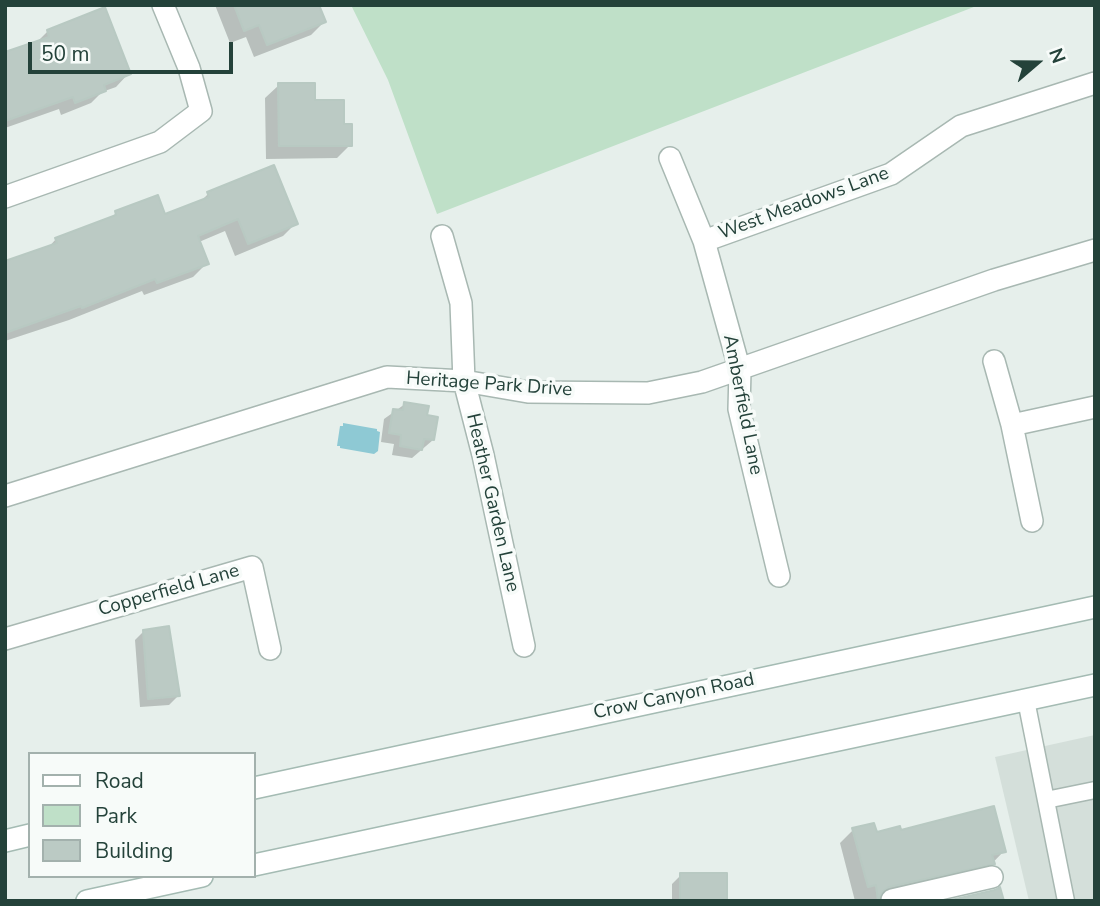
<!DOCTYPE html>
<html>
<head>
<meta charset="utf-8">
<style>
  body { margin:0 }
  #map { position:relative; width:1100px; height:906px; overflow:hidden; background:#e6efeb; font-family:"Nunito Sans",sans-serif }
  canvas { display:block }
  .frame { position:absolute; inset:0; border:7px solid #24423a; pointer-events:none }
  .legend { position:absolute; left:28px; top:752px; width:228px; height:126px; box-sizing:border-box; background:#f7fbf9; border:2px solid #a3b1ad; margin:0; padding:9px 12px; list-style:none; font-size:21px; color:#24423a }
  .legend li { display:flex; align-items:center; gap:14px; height:35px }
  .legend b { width:35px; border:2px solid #a3b1ad }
  .north { position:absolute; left:1002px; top:28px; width:70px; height:70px; -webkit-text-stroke:5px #f7fbf9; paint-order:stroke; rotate:70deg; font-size:19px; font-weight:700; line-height:28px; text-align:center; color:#24423a }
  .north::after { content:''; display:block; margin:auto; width:24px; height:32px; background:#24423a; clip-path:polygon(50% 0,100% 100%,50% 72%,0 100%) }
  .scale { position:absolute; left:28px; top:42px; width:205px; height:32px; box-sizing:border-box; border:4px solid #24423a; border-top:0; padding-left:9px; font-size:21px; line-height:24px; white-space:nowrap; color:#24423a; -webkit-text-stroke:5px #f7fbf9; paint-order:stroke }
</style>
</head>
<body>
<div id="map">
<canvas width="1100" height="906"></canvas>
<div class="frame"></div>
<ul class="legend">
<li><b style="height:9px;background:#fff"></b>Road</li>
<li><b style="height:19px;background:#bfe0c8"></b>Park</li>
<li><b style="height:19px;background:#bbcac4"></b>Building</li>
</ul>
<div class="north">N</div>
<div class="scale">50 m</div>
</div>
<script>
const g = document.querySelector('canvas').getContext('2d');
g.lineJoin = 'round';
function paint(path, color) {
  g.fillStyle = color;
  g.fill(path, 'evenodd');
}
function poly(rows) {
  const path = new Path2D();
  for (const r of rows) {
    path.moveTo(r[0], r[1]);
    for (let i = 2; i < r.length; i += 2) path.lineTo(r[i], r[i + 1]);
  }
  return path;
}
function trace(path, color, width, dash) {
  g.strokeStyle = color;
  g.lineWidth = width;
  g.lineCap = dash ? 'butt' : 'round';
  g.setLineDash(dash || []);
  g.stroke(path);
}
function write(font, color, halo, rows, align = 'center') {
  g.font = font + ' "Nunito Sans",sans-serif';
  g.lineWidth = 7;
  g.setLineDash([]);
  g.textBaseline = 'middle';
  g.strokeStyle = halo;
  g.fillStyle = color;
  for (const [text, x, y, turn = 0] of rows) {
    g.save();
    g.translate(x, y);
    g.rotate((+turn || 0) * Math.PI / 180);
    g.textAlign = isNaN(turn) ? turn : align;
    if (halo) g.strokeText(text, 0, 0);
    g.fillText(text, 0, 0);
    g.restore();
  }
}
const built = poly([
  [1095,735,1095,901,1029,901,995,757]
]);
const green = poly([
  [351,5,979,5,437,214,388,80]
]);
const water = poly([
  [343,423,377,429,377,431,380,432,378,451,374,454,340,448,340,446,337,446,340,426,343,426]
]);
const shadow = poly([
  [215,5,318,5,324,22,311,35,254,57,246,37,230,43],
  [48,31,129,73,116,87,102,92,91,103,61,115,59,109,5,128,5,54,36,43],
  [279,85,342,126,350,145,337,158,266,159,265,98],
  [208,194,296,223,283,236,235,256,225,231,199,242,207,263,193,277,144,295,142,291,69,320,5,341,5,263,47,249,56,239,110,219,116,213,164,217,199,203],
  [405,404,425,416,433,440,412,458,392,455,394,444,381,442,384,419],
  [143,632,178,696,169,705,140,707,135,640],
  [853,830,875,834,900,832,1004,851,979,877,878,901,855,901,840,843],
  [681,875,725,901,672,901,672,884]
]);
const building = poly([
  [234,5,319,5,326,22,267,45,259,25,244,31,234,5],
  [105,7,131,74,104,85,106,91,75,103,73,97,5,121,5,52,49,37,47,30,105,7],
  [278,83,315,83,315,100,344,100,344,124,352,124,352,146,279,146,278,83],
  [274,165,298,224,248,244,238,219,198,236,209,264,157,283,155,279,82,308,81,306,5,333,5,261,57,243,55,238,116,215,115,211,158,195,165,214,209,197,207,192,274,165],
  [404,402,429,406,427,415,438,417,434,440,424,439,422,450,400,446,401,435,389,433,393,409,403,410,404,402],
  [169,626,180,696,148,699,143,630,169,626],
  [994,806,1006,852,992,855,995,864,889,887,883,891,878,901,876,885,868,887,852,828,874,823,877,832,900,826,901,830,994,806],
  [680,873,727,873,727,901,680,901,680,873],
  [1000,887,1004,901,947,901,995,890,1000,887]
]);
const service = poly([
  [1026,700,1066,901],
  [1046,800,1095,790]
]);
const minor = poly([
  [670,158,704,241,740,371,739,409,779,576],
  [5,197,160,142,201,111,189,68,163,5],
  [442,236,461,303,464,381,483,455,524,646],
  [704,241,891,174,961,126,1095,83],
  [994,361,1012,425,1032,521],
  [1012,425,1095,407],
  [5,496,387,377,464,381,528,392,648,393,702,382,994,280,1095,250],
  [5,639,252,567,270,649],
  [892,900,992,877]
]);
const secondary = poly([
  [254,788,1095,607],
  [5,841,30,835],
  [254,865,1095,685],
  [87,901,202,876]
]);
const streetNames = [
  ["West Meadows Lane",804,204,-20],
  ["Heritage Park Drive",489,385,4],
  ["Amberfield Lane",742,405,79],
  ["Heather Garden Lane",492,503,77],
  ["Copperfield Lane",169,591,-16],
  ["Crow Canyon Road",674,697,-12]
];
paint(built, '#d4dfda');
paint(green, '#bfe0c8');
paint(water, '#8ec9d4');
paint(shadow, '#0003');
paint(building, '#bbcac4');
trace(building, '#b8c9c2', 2);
trace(service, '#a8b8b2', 19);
trace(minor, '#a8b8b2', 24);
trace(secondary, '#a4bbb3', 24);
trace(service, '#fff', 16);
trace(minor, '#fff', 21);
trace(secondary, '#fff', 21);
write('19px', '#24423a', '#f7fbf9', streetNames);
</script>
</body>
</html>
